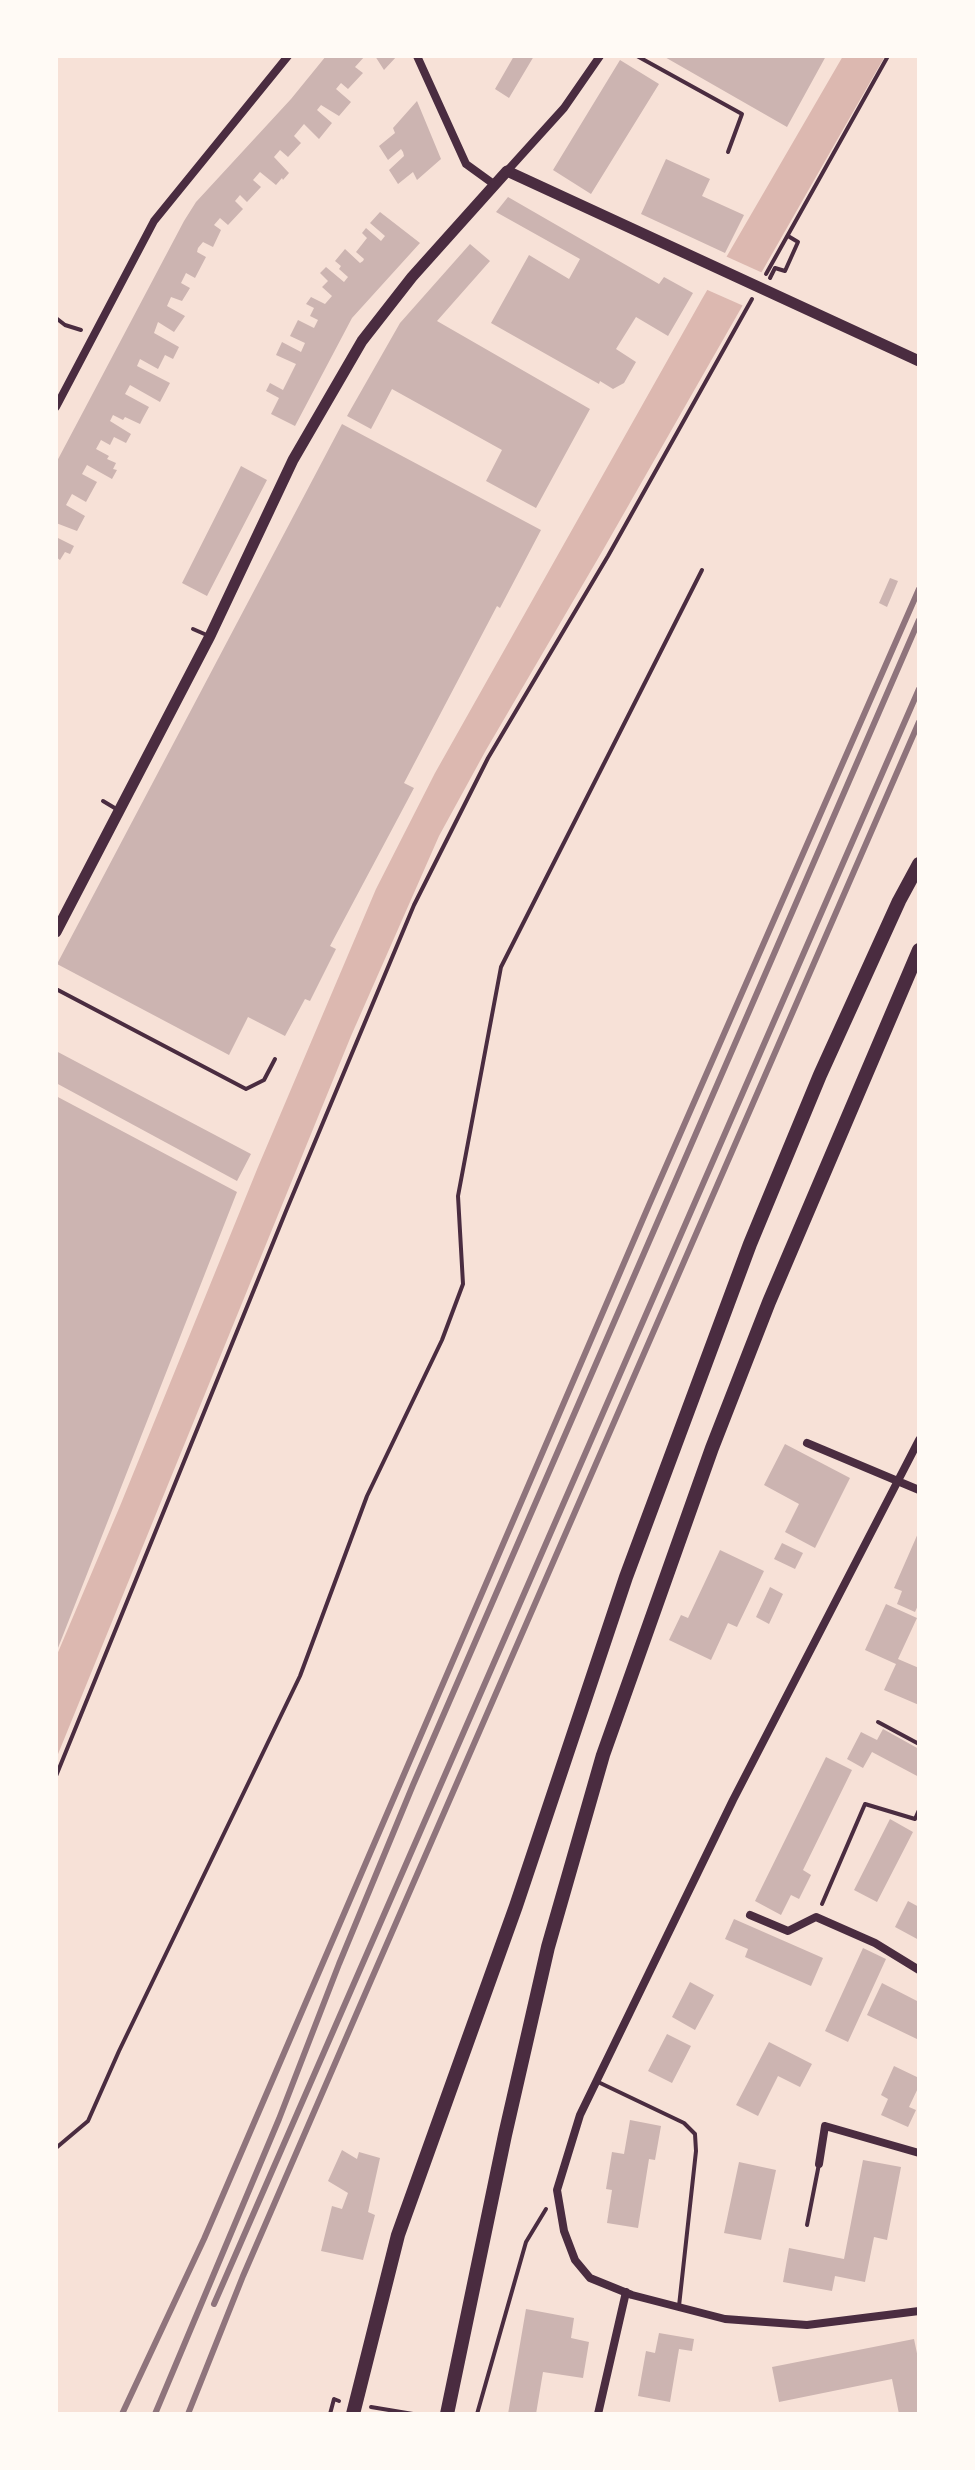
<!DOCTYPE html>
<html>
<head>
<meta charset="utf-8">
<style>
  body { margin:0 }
  #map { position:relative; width:975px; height:2470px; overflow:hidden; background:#f7e1d7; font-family:Jost,sans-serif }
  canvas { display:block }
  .frame { position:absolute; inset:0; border:58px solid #fffaf5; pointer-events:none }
</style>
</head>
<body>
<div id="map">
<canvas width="975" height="2470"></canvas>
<div class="frame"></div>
</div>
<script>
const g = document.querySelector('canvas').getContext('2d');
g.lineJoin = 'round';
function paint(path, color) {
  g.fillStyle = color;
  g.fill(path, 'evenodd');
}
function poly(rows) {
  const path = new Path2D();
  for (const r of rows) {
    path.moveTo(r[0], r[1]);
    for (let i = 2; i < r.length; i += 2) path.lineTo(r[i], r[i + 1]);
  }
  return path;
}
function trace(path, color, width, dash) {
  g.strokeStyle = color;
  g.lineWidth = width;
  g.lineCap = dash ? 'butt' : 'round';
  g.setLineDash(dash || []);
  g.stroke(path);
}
const water = poly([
  [843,56,885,56,603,550,486,750,439,836,351,1036,56,1759,56,1657,120,1506,258,1167,376,889,435,773,702,299]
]);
const pier = poly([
  [723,255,765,274,746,307,703,288]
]);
const building = poly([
  [326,56,365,56,355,67,363,73,348,89,341,83,336,89,351,102,339,116,321,105,317,110,332,123,319,139,304,124,294,136,301,143,288,157,280,150,274,157,289,173,283,180,282,178,276,185,260,172,253,180,261,187,247,202,240,195,235,201,243,209,228,225,220,218,214,225,221,230,213,247,203,242,198,248,197,252,206,257,195,278,186,273,181,283,190,288,182,301,171,297,167,306,185,316,174,332,158,322,154,333,179,347,173,359,165,355,158,369,140,359,137,366,170,383,160,402,130,385,125,394,149,407,143,418,140,424,125,417,123,420,113,415,110,421,131,434,126,443,114,437,110,445,101,440,96,449,109,456,107,459,116,463,113,469,117,470,112,479,87,465,82,474,97,482,86,502,72,494,66,505,85,516,77,531,56,523,56,463,184,221,196,202,291,99],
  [375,56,397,56,384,70],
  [514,56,534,56,509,98,495,89],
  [663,56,826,56,787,127],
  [620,60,659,84,591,194,553,170],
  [417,101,441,159,417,180,413,172,398,184,389,170,404,156,403,152,401,149,388,160,379,146,395,133,393,128],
  [666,159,710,179,702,196,744,215,725,253,641,214],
  [508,197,659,284,664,277,693,293,668,336,636,317,616,349,636,362,624,383,613,389,600,381,599,384,491,323,529,255,569,279,580,259,496,212],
  [380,212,420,243,352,318,295,426,271,414,279,398,266,391,270,383,283,390,296,364,276,355,282,342,301,352,305,343,290,336,298,320,314,328,318,320,310,316,314,308,306,304,311,297,325,304,332,296,322,287,328,281,320,273,326,267,344,282,348,277,339,269,341,266,335,261,345,249,360,263,363,261,364,259,356,252,367,238,362,233,366,228,381,241,385,236,370,223],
  [470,244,490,261,437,321,590,409,536,508,486,481,502,450,392,389,371,429,347,416,400,323],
  [342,424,541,530,500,608,497,606,404,783,414,788,330,946,336,949,310,1001,305,999,285,1036,248,1017,229,1055,57,964],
  [241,466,267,480,207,596,182,583],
  [56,537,74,546,70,554,65,552,60,560,56,557],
  [890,578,898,581,887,607,879,603],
  [56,1051,251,1154,237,1181,56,1083],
  [56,1096,237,1192,56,1653,57,1416],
  [785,1444,850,1478,815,1548,785,1532,799,1504,764,1485],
  [919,1531,919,1603,915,1612,897,1604,902,1591,894,1588],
  [782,1543,803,1553,795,1569,774,1559],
  [720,1550,764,1571,737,1627,728,1623,711,1660,669,1640,681,1615,688,1618],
  [770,1587,783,1594,769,1624,756,1617],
  [886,1604,917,1618,898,1659,919,1668,919,1705,884,1690,896,1664,865,1650],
  [883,1729,919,1749,919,1777,872,1752,863,1768,847,1759,861,1732,877,1740],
  [826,1757,852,1770,803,1870,811,1875,799,1899,791,1895,781,1915,755,1901],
  [890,1819,913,1832,877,1902,854,1890],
  [908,1901,919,1907,919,1940,895,1927],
  [734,1919,823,1958,811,1986,745,1957,748,1949,725,1939],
  [863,1948,886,1959,848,2042,825,2031],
  [690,1982,714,1995,695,2030,672,2017],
  [882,1983,919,2002,919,2040,867,2015],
  [667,2034,691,2046,672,2083,648,2071],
  [769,2042,812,2064,800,2087,778,2076,758,2116,736,2105],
  [894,2066,919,2078,919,2086,909,2107,916,2110,908,2127,881,2115,888,2099,881,2095],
  [630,2120,661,2126,655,2160,649,2159,638,2228,607,2223,612,2190,606,2189,612,2152,624,2154],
  [342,2150,357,2159,359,2152,380,2158,368,2212,375,2215,363,2260,321,2251,332,2206,342,2209,348,2193,328,2181],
  [863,2160,901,2167,887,2240,874,2237,865,2282,835,2276,832,2291,783,2282,789,2248,844,2259],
  [739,2162,776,2170,761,2240,724,2233],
  [526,2309,574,2318,571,2338,589,2342,583,2378,543,2372,536,2414,508,2414],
  [659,2333,694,2339,692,2351,679,2349,670,2402,638,2396,646,2351,655,2353],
  [914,2339,919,2363,919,2414,899,2414,892,2379,779,2402,772,2367]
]);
const path = poly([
  [766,274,888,56],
  [770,278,775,268,785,271,798,242,788,236],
  [56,318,65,325,81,330],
  [878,1722,919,1744],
  [56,1776,286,1211,414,905,488,758,608,556,752,299],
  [822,1904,865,1804,915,1819,919,1810],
  [371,2407,413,2414],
  [330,2414,334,2399,339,2401],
  [477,2414,526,2242,546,2209]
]);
const service = poly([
  [637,56,742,114,728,152],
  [193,629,209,636],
  [103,801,118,810],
  [56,989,246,1089,264,1080,275,1059],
  [596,2081,684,2123,695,2134,696,2151,679,2306],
  [56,2148,88,2121,119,2051,300,1676,367,1496,442,1340,463,1284,458,1196,501,967,702,570],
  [807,2225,819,2164]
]);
const minor = poly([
  [417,56,466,164,495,185],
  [507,171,564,108,600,56],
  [56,407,154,221,288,56],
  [919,1440,733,1800,580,2115,557,2190,564,2231,575,2260,590,2278,632,2295,725,2319,807,2325,919,2311],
  [807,1443,919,1490],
  [750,1915,788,1931,816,1917,875,1943,919,1970],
  [819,2164,825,2126,919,2153],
  [598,2414,626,2292]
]);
const tertiary = poly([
  [56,932,210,636,293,460,362,341,412,277,507,171,919,361]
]);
const trunk = poly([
  [353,2414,398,2235,516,1906,626,1577,750,1244,820,1075,899,901,919,864],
  [447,2414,505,2135,548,1947,603,1755,712,1448,769,1302,919,950]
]);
const rail = poly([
  [214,2304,919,689],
  [122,2414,204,2239,649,1205,919,589],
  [155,2414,279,2119,339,1964,413,1785,919,620],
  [188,2414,243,2276,372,1978,919,722]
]);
paint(water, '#dcb8b0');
paint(pier, '#f7e1d7');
paint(building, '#ccb4b1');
trace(path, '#4a2c40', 4);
trace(service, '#4a2c40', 4);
trace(minor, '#4a2c40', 8);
trace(tertiary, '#4a2c40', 11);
trace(trunk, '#4a2c40', 14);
trace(rail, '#8f747c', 6);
</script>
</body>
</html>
